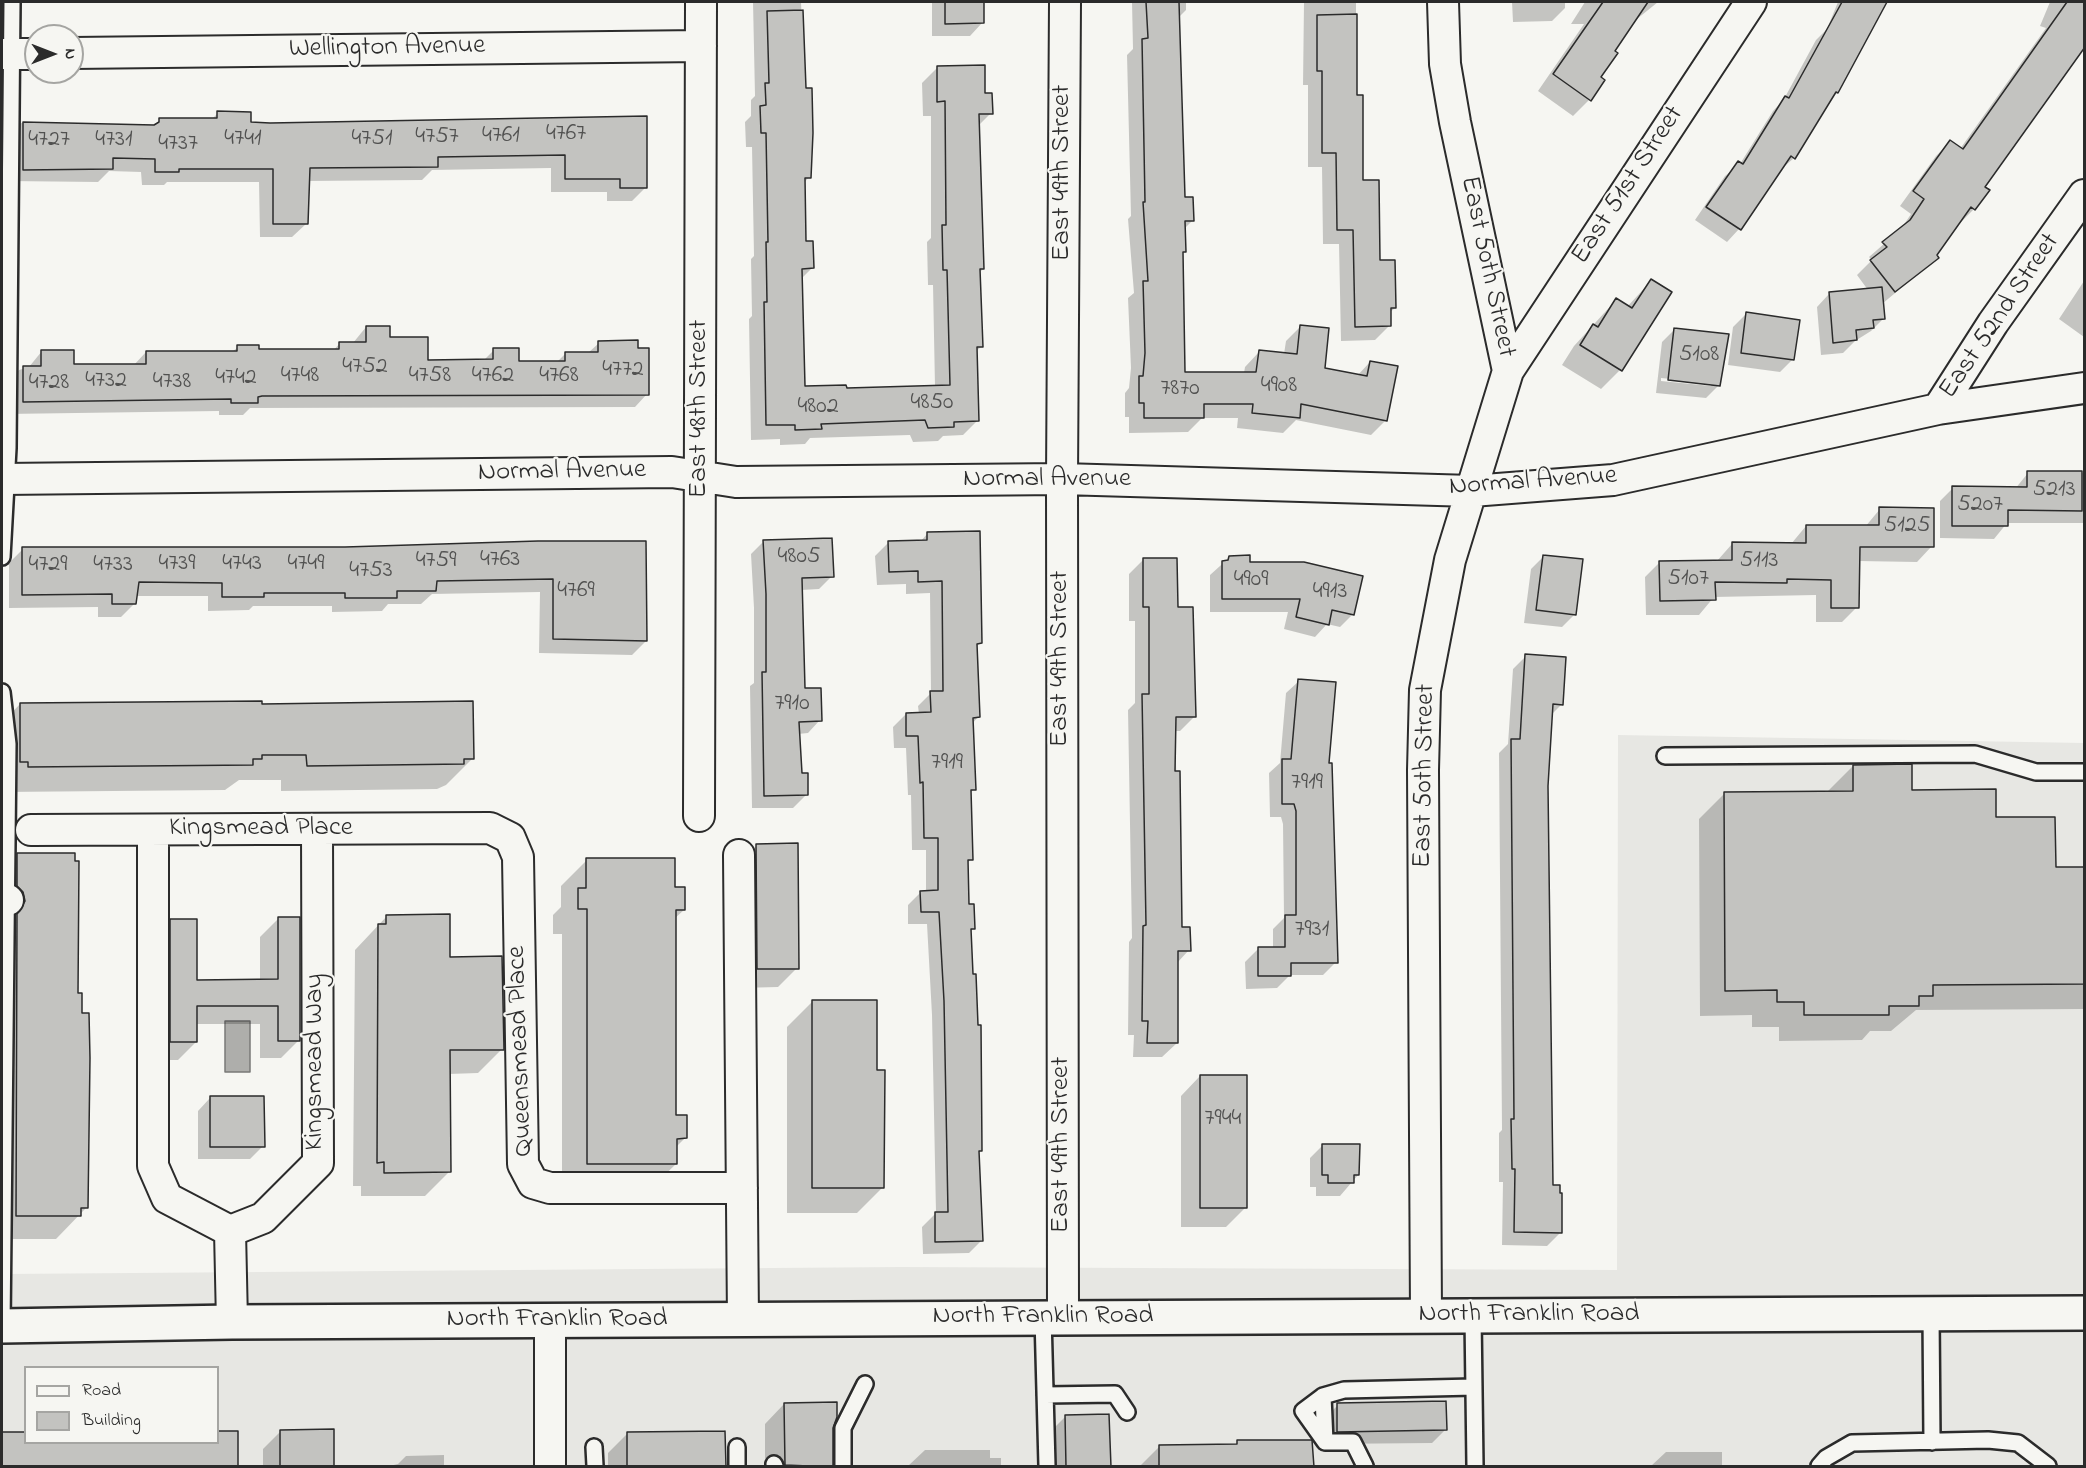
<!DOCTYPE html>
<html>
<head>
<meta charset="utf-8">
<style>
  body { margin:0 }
  #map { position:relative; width:2086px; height:1468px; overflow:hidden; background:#f6f6f2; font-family:"Indie Flower",sans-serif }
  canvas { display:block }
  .frame { position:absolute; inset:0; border:3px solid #2b2b2b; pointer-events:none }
  .legend { position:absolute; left:24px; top:1366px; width:195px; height:78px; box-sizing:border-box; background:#f6f6f2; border:2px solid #a5a5a2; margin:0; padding:8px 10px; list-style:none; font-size:18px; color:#2b2b2b }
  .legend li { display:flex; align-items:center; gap:12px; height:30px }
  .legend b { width:30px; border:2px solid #a5a5a2 }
  .north { position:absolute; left:24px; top:24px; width:60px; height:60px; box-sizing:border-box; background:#f6f6f2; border:2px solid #a5a5a2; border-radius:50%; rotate:90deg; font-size:16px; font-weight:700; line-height:24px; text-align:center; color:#2b2b2b }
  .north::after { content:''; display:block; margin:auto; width:21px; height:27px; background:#2b2b2b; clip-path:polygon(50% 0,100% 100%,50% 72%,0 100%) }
</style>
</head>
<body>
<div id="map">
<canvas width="2086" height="1468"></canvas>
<div class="frame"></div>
<ul class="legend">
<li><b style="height:8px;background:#f6f6f2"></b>Road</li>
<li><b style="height:16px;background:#c3c3c0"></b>Building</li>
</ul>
<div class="north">N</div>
</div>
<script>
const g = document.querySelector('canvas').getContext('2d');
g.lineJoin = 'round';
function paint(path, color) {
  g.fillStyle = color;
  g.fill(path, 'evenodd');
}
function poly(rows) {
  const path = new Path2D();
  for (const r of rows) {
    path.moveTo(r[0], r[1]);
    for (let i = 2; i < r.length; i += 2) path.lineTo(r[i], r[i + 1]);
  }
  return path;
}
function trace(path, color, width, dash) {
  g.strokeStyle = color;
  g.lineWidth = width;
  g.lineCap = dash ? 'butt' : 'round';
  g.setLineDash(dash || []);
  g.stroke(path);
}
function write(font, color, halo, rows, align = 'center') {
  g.font = font + ' "Indie Flower",sans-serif';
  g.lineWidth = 4.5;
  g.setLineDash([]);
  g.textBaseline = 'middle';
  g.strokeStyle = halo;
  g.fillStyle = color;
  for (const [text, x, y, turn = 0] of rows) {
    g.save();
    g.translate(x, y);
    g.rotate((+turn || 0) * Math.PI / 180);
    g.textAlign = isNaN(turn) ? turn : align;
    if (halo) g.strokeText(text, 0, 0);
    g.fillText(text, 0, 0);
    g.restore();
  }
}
const built = poly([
  [1618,735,2084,743,2084,1466,2,1466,2,1113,5,1274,900,1267,1617,1270],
  [26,1368,218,1368,218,1442,26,1442]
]);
const water = poly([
  [225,1021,250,1021,250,1072,225,1072,225,1021]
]);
const shadow = poly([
  [753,2,801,2,809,177,804,183,805,243,812,268,801,279,804,388,845,390,935,387,933,285,928,285,927,242,931,238,931,116,923,116,922,83,938,67,984,95,991,113,978,126,983,269,979,273,981,347,975,352,978,420,963,435,943,436,938,441,913,442,910,435,810,438,805,444,780,445,780,439,751,440,749,319,752,316,751,259,754,256,752,147,746,147,745,122,751,116,751,100,755,96],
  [932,2,982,2,982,23,970,36,932,36],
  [1132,2,1186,2,1186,10,1178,18,1184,199,1193,220,1184,229,1185,251,1181,254,1184,373,1244,373,1245,367,1259,352,1284,354,1286,341,1301,326,1323,369,1357,376,1370,362,1386,420,1371,435,1296,420,1283,433,1237,428,1238,418,1202,418,1188,432,1129,433,1129,417,1125,417,1125,393,1129,388,1131,368,1128,298,1134,293,1128,219,1131,216,1127,55,1133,49],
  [1304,2,1356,2,1356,97,1362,182,1378,262,1395,308,1389,313,1390,325,1375,340,1341,341,1339,244,1323,244,1322,167,1308,167,1308,85,1303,85],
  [1512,2,1565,2,1565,8,1552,21,1513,22],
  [1585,2,1658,2,1632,23,1613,51,1589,100,1573,116,1538,91,1584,24,1571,24],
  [1838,2,1887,2,1837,92,1794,158,1780,170,1739,229,1727,242,1695,220,1725,176,1740,164,1773,111,1784,99,1816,40,1827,29],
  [2050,2,2084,2,2084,34,1983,187,1974,209,1960,223,1958,222,1935,255,1937,258,1882,304,1883,319,1871,331,1855,341,1843,353,1821,355,1817,307,1829,294,1868,290,1857,275,1872,260,1869,257,1901,229,1911,214,1900,206,1936,156,1950,142,1960,149,2046,28,2040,26],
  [218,113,249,124,646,118,646,187,632,201,607,201,607,192,551,192,551,168,432,170,422,180,308,181,306,224,292,237,260,237,259,182,167,182,164,185,142,185,141,172,109,171,98,182,7,181,7,137,21,123,153,126,160,120,211,120],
  [1651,281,1620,370,1601,389,1562,365,1574,346,1616,300,1627,307],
  [2084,281,2084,337,2059,319],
  [1746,314,1793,359,1780,372,1728,365,1733,327],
  [366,327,427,361,483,361,494,350,517,363,556,363,566,353,588,353,599,343,637,349,647,394,635,407,250,408,243,415,219,415,219,411,6,414,6,383,19,370,29,367,42,351,73,366,133,366,146,352,232,352,238,347,257,351,333,351,340,343,353,343],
  [1675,329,1719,385,1706,398,1656,393,1662,342],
  [1661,378,1711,383,1711,386,1661,381],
  [2028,473,2084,473,2084,523,2007,523,1994,539,1940,538,1940,501,1953,488,2015,489],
  [1880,509,1932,546,1917,562,1858,561,1857,607,1842,622,1816,622,1816,595,1714,597,1699,615,1646,615,1645,577,1660,562,1717,561,1732,544,1791,544,1806,526,1865,527],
  [928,533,980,643,976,647,978,717,972,724,974,789,969,794,971,859,967,864,968,905,974,928,970,932,982,1240,969,1253,923,1254,922,1227,936,1213,932,1015,927,924,908,924,908,905,921,892,926,892,926,850,912,850,911,795,908,795,906,748,894,748,893,727,906,714,919,714,918,706,931,693,930,593,906,594,906,584,877,585,875,556,888,543,920,542],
  [764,541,832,576,819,589,801,590,803,690,820,720,808,733,798,734,800,774,806,795,793,808,752,808,750,686,754,683,754,608,751,554],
  [644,543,646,641,632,655,539,653,540,592,432,594,421,604,388,604,382,611,332,612,332,606,253,606,249,610,208,611,208,596,135,596,135,603,121,617,98,617,98,607,9,608,9,563,23,549,345,548],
  [1544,556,1575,614,1562,627,1524,623,1531,569],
  [1230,557,1249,564,1353,614,1340,627,1327,624,1315,637,1284,629,1288,612,1210,612,1210,575],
  [1143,560,1176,608,1195,716,1180,731,1175,731,1181,928,1189,950,1177,963,1177,1043,1162,1057,1133,1057,1134,1035,1128,1035,1129,942,1132,938,1128,710,1135,703,1135,621,1129,621,1129,574],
  [1526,656,1562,704,1551,715,1547,786,1552,1186,1560,1233,1547,1246,1502,1245,1503,1182,1499,1182,1499,1133,1502,1130,1499,753,1508,744,1513,669],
  [1299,681,1327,765,1336,962,1323,975,1290,975,1277,988,1246,989,1245,962,1258,949,1273,949,1273,929,1284,918,1283,824,1281,817,1270,817,1269,773,1280,763,1286,693],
  [20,704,261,706,472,759,446,785,437,789,281,791,281,780,239,780,225,790,3,792,2,723],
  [1853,766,1911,791,1995,819,2054,868,2084,868,2084,1009,1916,1010,1891,1031,1870,1031,1862,1040,1779,1041,1779,1027,1752,1027,1752,1015,1700,1016,1699,819,1725,793,1827,792],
  [757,845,797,968,778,987,739,988,738,865],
  [18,855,76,994,87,1207,56,1239,2,1239,2,871],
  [587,860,673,889,684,910,674,919,675,1116,685,1138,676,1147,676,1164,650,1189,562,1190,562,934,553,934,553,915,561,907,561,886],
  [387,916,448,959,502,1049,478,1073,449,1074,449,1172,425,1196,361,1196,361,1186,353,1186,355,950],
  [278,919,299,1040,281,1058,260,1058,260,1024,196,1024,196,1042,178,1060,153,1060,153,939,171,920,196,982,260,981,260,937],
  [813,1001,875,1072,883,1187,857,1213,787,1213,787,1027],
  [1200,1076,1245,1208,1226,1227,1181,1227,1181,1096],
  [210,1098,263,1146,250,1159,198,1159,198,1111],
  [1323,1145,1358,1175,1340,1196,1316,1196,1316,1187,1310,1187,1310,1158],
  [784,1404,832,1428,832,1466,765,1466,765,1424],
  [1338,1405,1445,1430,1432,1443,1325,1444,1325,1418],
  [1065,1417,1110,1466,1047,1466,1046,1436],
  [281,1431,333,1466,263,1466,263,1449],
  [218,1432,237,1432,237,1466,2,1466,2,1434,26,1434,26,1442,218,1442],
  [627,1434,724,1466,608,1466,608,1453],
  [1238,1442,1311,1466,1140,1466,1159,1447,1234,1446],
  [925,1450,990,1450,990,1458,1001,1458,1001,1466,908,1466],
  [1666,1452,1722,1452,1722,1466,1651,1466],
  [444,1455,444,1466,389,1466,398,1464,406,1456]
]);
const building = poly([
  [945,2,984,2,984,23,945,24,945,2],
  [1146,2,1179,2,1185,197,1193,197,1194,221,1185,221,1186,252,1183,252,1185,372,1256,372,1259,350,1297,354,1300,325,1329,328,1325,368,1367,376,1370,361,1398,366,1387,421,1301,404,1300,418,1252,413,1253,404,1204,404,1204,418,1144,418,1144,403,1139,403,1139,376,1143,376,1145,353,1143,281,1148,281,1143,202,1145,202,1142,39,1148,38,1146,2],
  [1603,2,1648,2,1615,51,1618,53,1601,77,1605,80,1591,101,1553,74,1603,2],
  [1842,2,1887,2,1838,93,1836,92,1795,159,1791,156,1741,230,1706,207,1738,161,1743,164,1785,96,1789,98,1842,2],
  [2067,2,2085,2,2085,47,1985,187,1990,190,1975,210,1971,207,1937,255,1939,258,1895,292,1870,260,1887,247,1882,242,1910,220,1924,199,1913,191,1950,140,1963,149,2067,2],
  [803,10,806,88,812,88,813,133,811,178,805,178,806,241,813,241,814,268,802,269,805,386,846,385,847,388,950,385,947,270,943,270,942,225,946,225,945,101,937,102,937,66,985,65,985,93,992,93,993,114,979,114,984,269,980,269,983,347,977,347,979,421,954,422,954,427,928,428,925,420,821,424,822,429,795,430,795,425,766,425,764,302,767,302,766,242,768,242,766,133,761,133,760,106,766,105,765,83,769,83,767,11,803,10],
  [1357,14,1357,95,1363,95,1363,180,1379,180,1380,260,1395,260,1396,308,1391,308,1391,326,1355,327,1353,230,1337,230,1336,153,1322,153,1322,71,1317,71,1317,15,1357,14],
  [217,111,251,112,251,122,270,123,647,116,647,188,620,188,620,179,565,179,565,155,438,157,438,167,310,168,308,224,273,224,273,169,179,169,179,172,155,172,155,159,113,158,113,169,23,170,23,122,154,125,159,122,159,118,217,118,217,111],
  [1651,279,1672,292,1622,371,1580,345,1593,324,1598,327,1616,298,1632,308,1651,279],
  [1882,287,1885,319,1873,320,1874,328,1856,330,1857,340,1833,343,1829,292,1882,287],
  [1746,312,1800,320,1794,360,1741,353,1746,312],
  [366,326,390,326,390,337,428,337,428,360,493,359,493,348,519,348,519,361,565,361,565,352,598,352,598,341,638,340,638,348,649,348,649,395,262,396,258,397,258,403,231,403,231,399,23,402,23,366,41,366,41,350,74,350,74,364,146,364,146,351,237,351,237,345,259,345,259,349,339,349,339,342,366,342,366,326],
  [1674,328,1729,334,1720,386,1668,380,1674,328],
  [2027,471,2082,471,2082,511,2008,510,2008,526,1952,526,1952,486,2027,487,2027,471],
  [1879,507,1934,508,1934,547,1860,547,1859,608,1831,608,1831,580,1787,579,1787,583,1715,582,1716,600,1660,601,1659,561,1732,560,1732,542,1806,543,1806,525,1879,525,1879,507],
  [980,531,982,643,977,644,980,717,973,718,976,790,971,790,973,860,968,860,969,904,974,904,975,929,971,929,973,974,976,974,978,1025,981,1025,982,1151,979,1151,983,1241,935,1242,935,1212,948,1212,944,1001,939,912,921,912,920,891,938,890,938,838,924,838,923,782,920,783,918,736,906,736,906,713,931,712,930,691,943,691,942,581,918,582,918,571,889,572,888,541,927,540,927,532,980,531],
  [832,538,834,577,802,578,805,688,821,688,822,721,799,722,802,773,808,773,808,795,764,796,762,672,766,672,766,594,763,540,832,538],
  [538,541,646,541,647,641,553,639,553,579,437,581,436,591,397,591,397,598,345,598,345,593,264,593,264,597,222,597,222,583,139,582,136,604,112,604,112,594,22,595,22,547,345,547,538,541],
  [1250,555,1250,562,1304,562,1363,576,1354,615,1332,610,1329,625,1296,617,1300,599,1222,599,1222,561,1228,560,1229,556,1250,555],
  [1543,555,1583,559,1576,615,1536,610,1543,555],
  [1143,558,1177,558,1178,607,1193,607,1196,717,1176,717,1175,771,1180,771,1182,927,1190,927,1191,951,1178,951,1178,1043,1147,1043,1148,1021,1142,1021,1143,926,1146,925,1142,694,1149,694,1149,607,1143,607,1143,558],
  [1525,654,1566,657,1563,705,1553,704,1548,786,1553,1185,1560,1185,1560,1193,1562,1193,1562,1233,1514,1232,1515,1169,1512,1169,1511,1119,1514,1119,1511,739,1520,739,1525,654],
  [1298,679,1336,682,1329,763,1332,763,1338,963,1291,963,1291,976,1258,976,1258,947,1285,947,1285,915,1296,915,1296,811,1294,804,1282,804,1282,759,1291,759,1298,679],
  [262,701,262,704,473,701,474,759,464,759,464,764,307,766,306,755,262,755,262,759,253,759,253,765,28,767,28,762,20,762,20,703,262,701],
  [1912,764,1912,790,1996,789,1996,817,2055,817,2056,867,2085,867,2085,984,1933,985,1933,996,1919,996,1919,1006,1889,1006,1889,1015,1804,1015,1804,1002,1777,1002,1777,990,1725,991,1724,792,1853,791,1853,765,1912,764],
  [798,843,799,969,757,969,756,844,798,843],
  [17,853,75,853,75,861,79,861,78,993,82,993,82,1013,89,1013,90,1058,88,1208,81,1208,81,1216,16,1216,17,914,25,901,23,892,17,886,17,853],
  [586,858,675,858,675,887,685,887,685,910,676,910,676,1115,687,1115,687,1138,677,1139,677,1164,587,1164,587,909,578,909,578,888,586,888,586,858],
  [450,914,450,957,502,956,504,1050,450,1050,451,1172,384,1173,384,1162,377,1163,378,924,386,924,386,915,450,914],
  [278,917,300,917,300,1041,278,1041,278,1006,197,1006,197,1042,170,1042,170,919,197,919,197,980,278,979,278,917],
  [812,1000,877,1000,877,1070,885,1070,884,1188,812,1188,812,1000],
  [1200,1075,1247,1075,1247,1208,1200,1208,1200,1075],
  [210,1096,264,1096,265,1147,210,1147,210,1096],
  [1322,1144,1360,1144,1359,1175,1354,1175,1354,1183,1328,1183,1328,1175,1322,1175,1322,1144],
  [1446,1401,1447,1430,1337,1432,1337,1403,1446,1401],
  [837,1402,837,1417,833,1428,833,1467,785,1465,784,1403,837,1402],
  [1109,1414,1111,1467,1066,1467,1065,1415,1109,1414],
  [334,1429,334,1467,280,1467,280,1430,334,1429],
  [218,1431,238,1431,238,1467,2,1467,2,1432,26,1432,26,1443,218,1443,218,1431],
  [725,1431,726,1467,627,1467,627,1432,725,1431],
  [1237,1440,1312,1440,1314,1467,1159,1467,1159,1445,1237,1444,1237,1440]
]);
const lane = poly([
  [2,557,8,448,12,2],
  [2,692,8,744,2,1326],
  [1665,756,1975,754,2036,772,2084,772],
  [1931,1313,1932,1442],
  [1473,1316,1475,1466],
  [1043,1317,1047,1466],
  [1045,1395,1115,1394,1127,1412],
  [1323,1396,1303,1411,1325,1442],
  [594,1447,595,1466],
  [774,1464,775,1466],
  [737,1466,737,1447],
  [843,1466,843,1428,865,1384],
  [1365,1466,1353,1442,1325,1442,1323,1396,1344,1390,1474,1387],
  [1819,1466,1826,1458,1852,1443,1988,1440,2018,1443,2048,1466]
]);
const street = poly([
  [72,53,701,46],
  [2,54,36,54],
  [1508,371,1751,2],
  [1938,409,1993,323,2084,195],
  [2,479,672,472,736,482,1062,479,1472,491,1613,480,1938,409,2084,388],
  [699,816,701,2],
  [31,830,490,828,510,838,518,857,523,1164,533,1183,550,1188,742,1188],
  [153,830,153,1166,167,1198,230,1231],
  [739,855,743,1320],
  [2,900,8,900],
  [1426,1316,1423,770,1425,690,1450,560,1508,371,1455,122,1445,64,1443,2],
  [1063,1317,1062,479,1065,2],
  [550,1321,550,1466],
  [232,1322,230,1231,263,1218,318,1163,317,830]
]);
const secondary = poly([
  [2,1326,232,1322,2084,1313]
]);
const numberNames = [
  ["4767",566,135],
  ["4761",501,137],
  ["4757",437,138],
  ["4741",243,140],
  ["4751",372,140],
  ["4727",49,141],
  ["4731",114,141],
  ["4737",178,145],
  ["5108",1699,356],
  ["4752",365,368],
  ["4772",623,371],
  ["4748",300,377],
  ["4758",430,377],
  ["4762",493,377],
  ["4768",559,377],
  ["4742",236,379],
  ["4732",106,382],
  ["4738",172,383],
  ["4728",49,384],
  ["4908",1279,387],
  ["7870",1180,390],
  ["4850",932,404],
  ["4802",818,408],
  ["5213",2054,491],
  ["5207",1980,506],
  ["5125",1907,527],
  ["4805",799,558],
  ["4763",500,561],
  ["4759",436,562],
  ["5113",1759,562],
  ["4739",177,565],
  ["4743",242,565],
  ["4749",306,565],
  ["4729",48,566],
  ["4733",113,566],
  ["4753",371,572],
  ["5107",1688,580],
  ["4909",1251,581],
  ["4769",576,592],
  ["4913",1330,593],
  ["7910",792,705],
  ["7919",947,764],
  ["7919",1307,784],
  ["7931",1312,931],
  ["7944",1223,1120]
];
const streetNames = [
  ["Wellington Avenue",387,49,-1],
  ["East 49th Street",1064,173,-90],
  ["East 51st Street",1629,186,-57],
  ["East 50th Street",1486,267,78],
  ["East 52nd Street",2001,317,-56],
  ["East 48th Street",701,409,-90],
  ["Normal Avenue",562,473,-1],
  ["Normal Avenue",1047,481],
  ["Normal Avenue",1533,483,-4],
  ["East 49th Street",1062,659,-90],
  ["East 50th Street",1426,776,-89],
  ["Kingsmead Place",261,830],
  ["Queensmead Place",522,1051,-92],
  ["Kingsmead Way",317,1062,-90],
  ["East 49th Street",1063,1145,-90],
  ["North Franklin Road",1529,1316],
  ["North Franklin Road",1043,1318],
  ["North Franklin Road",557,1321]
];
paint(built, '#e7e7e3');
paint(water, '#aeaeab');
trace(water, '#7a7a78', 1.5);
paint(shadow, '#0003');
paint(building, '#c3c3c0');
trace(building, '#2b2b2b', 1.5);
trace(lane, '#2b2b2b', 20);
trace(street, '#2b2b2b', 34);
trace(secondary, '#2b2b2b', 38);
trace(lane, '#f6f6f2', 15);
trace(street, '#f6f6f2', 30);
trace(secondary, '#f6f6f2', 33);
write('24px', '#515150', null, numberNames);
write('27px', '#2b2b2b', '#f6f6f2', streetNames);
</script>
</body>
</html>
